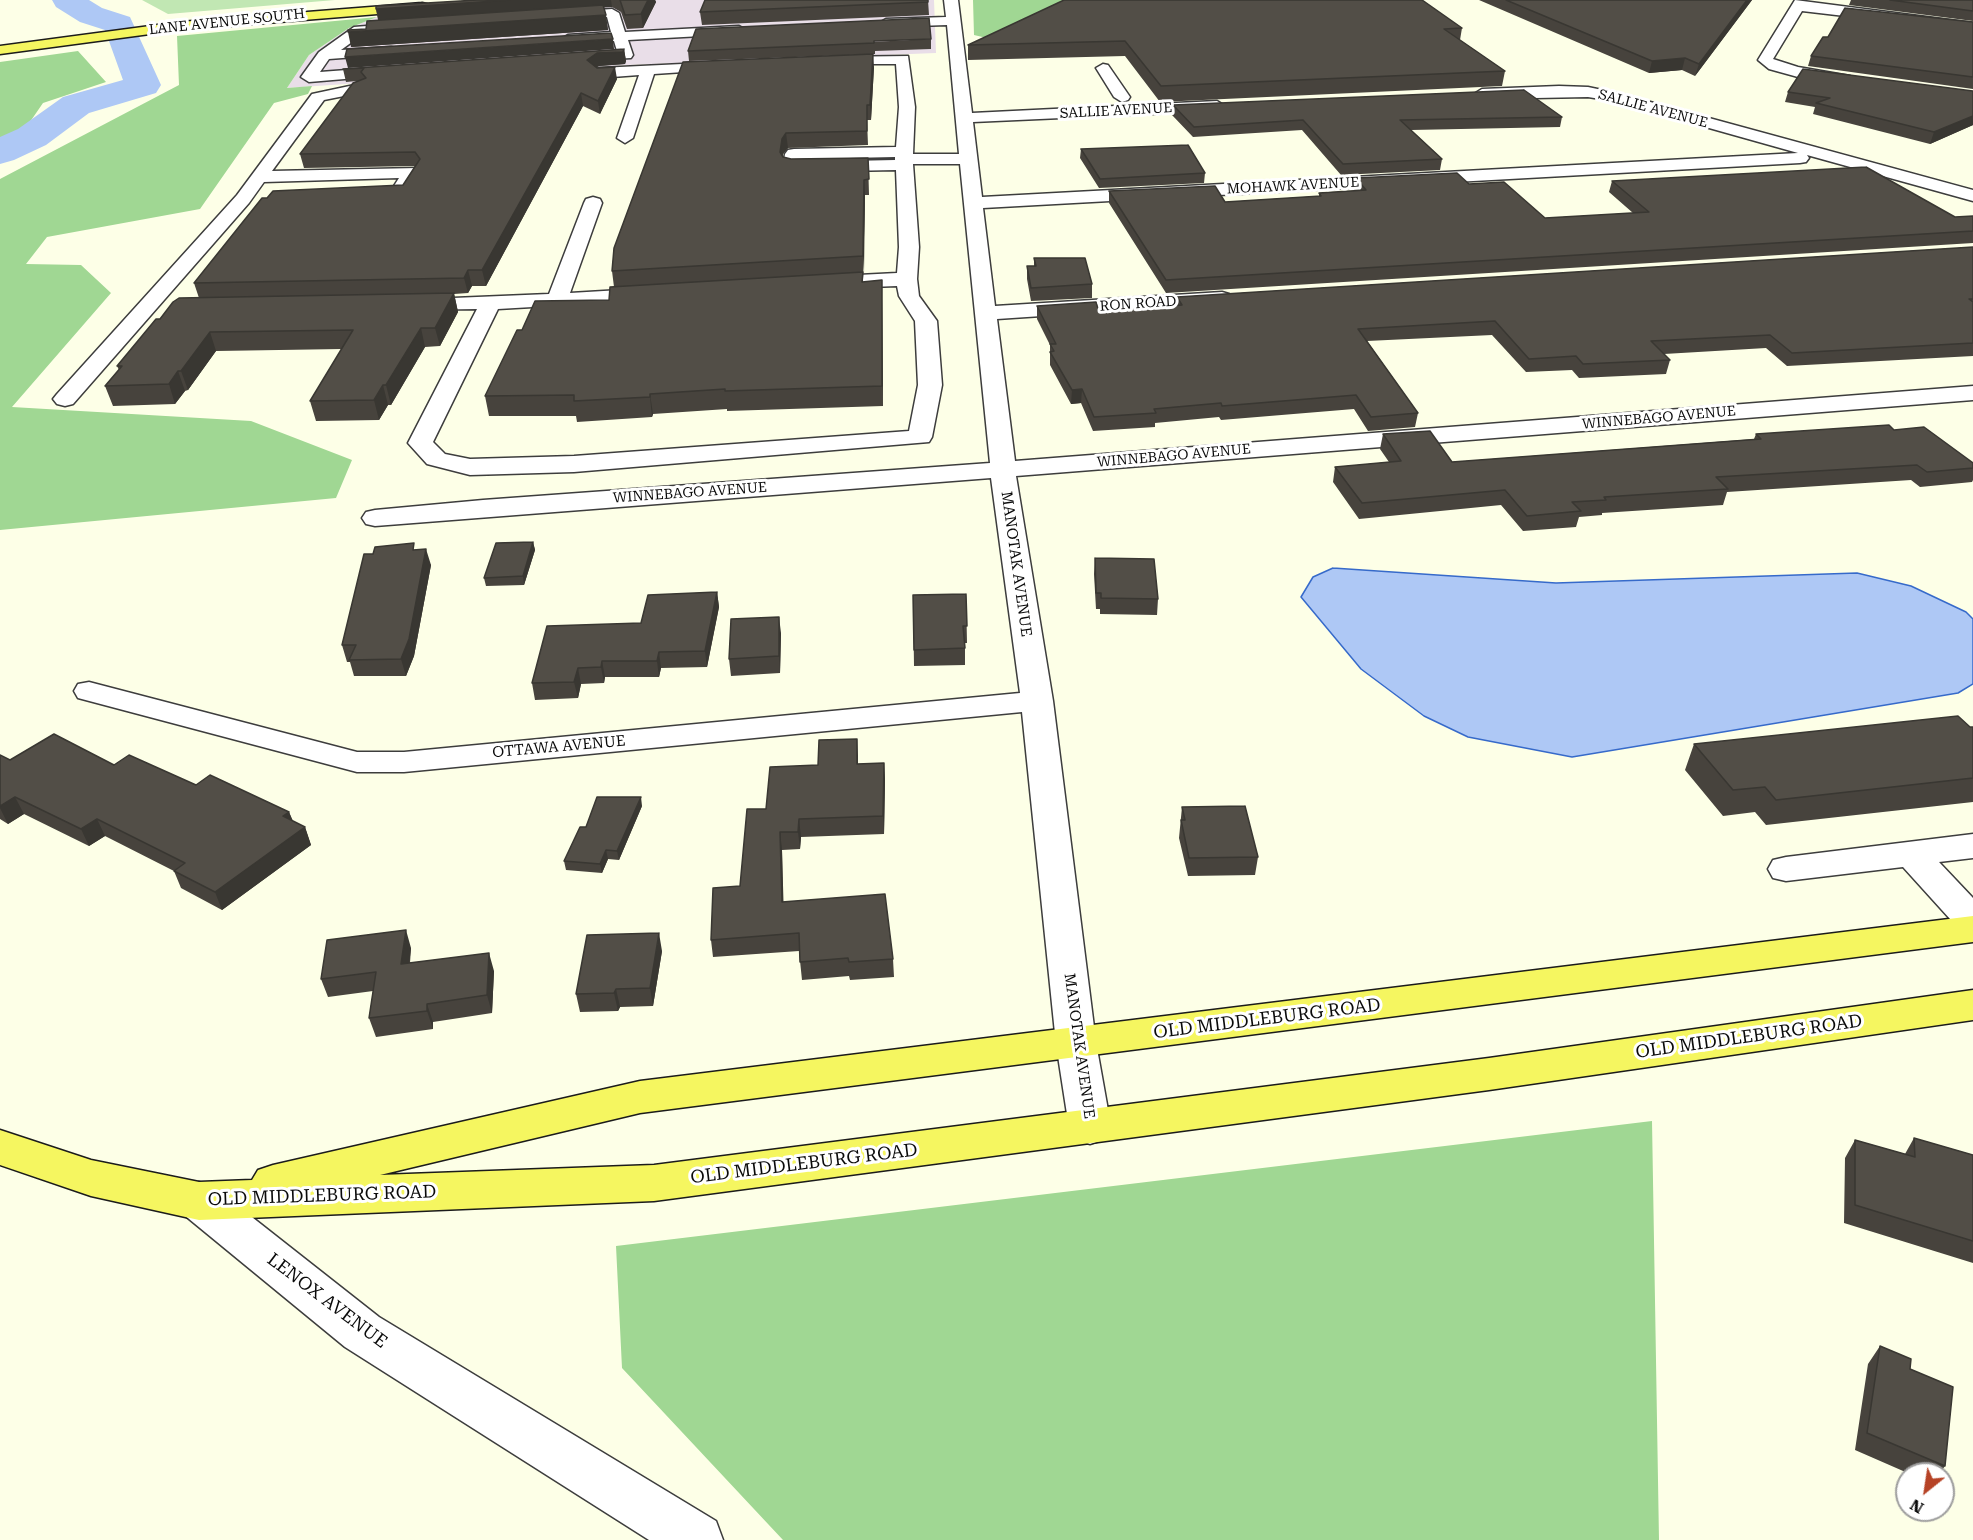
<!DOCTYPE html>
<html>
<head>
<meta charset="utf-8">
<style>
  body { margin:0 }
  #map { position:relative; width:1973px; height:1540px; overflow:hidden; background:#fdffe7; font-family:"Roboto Serif",serif }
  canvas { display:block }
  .north { position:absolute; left:1895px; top:1462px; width:60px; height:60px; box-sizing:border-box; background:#fff; border:2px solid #9d9d9d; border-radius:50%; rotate:210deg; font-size:16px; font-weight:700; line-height:24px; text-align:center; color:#0a0a0a }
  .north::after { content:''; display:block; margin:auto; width:21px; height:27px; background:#b64326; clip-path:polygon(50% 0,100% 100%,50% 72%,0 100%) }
</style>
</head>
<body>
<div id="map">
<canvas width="1973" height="1540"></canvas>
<div class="north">N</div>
</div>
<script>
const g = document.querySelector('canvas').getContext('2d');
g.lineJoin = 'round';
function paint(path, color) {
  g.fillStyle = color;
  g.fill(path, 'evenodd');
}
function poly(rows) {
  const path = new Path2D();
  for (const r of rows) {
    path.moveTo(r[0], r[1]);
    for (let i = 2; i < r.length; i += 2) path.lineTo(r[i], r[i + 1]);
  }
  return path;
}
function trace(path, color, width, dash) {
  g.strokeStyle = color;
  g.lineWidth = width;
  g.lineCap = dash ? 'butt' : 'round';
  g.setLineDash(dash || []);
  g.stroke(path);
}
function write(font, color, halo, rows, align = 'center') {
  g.font = font + ' "Roboto Serif",serif';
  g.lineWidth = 6;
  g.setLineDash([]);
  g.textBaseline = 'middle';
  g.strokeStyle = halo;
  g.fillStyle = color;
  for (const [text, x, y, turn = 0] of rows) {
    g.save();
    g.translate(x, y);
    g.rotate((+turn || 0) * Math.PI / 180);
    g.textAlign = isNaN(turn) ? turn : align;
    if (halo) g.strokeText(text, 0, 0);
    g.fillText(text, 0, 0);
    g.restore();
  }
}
const industrial = poly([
  [645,0,934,0,936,53,627,65,287,88,309,55,349,28,377,17]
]);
const green = poly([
  [142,0,335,0,168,14]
]);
const forest = poly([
  [973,0,1077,0,991,39,974,35],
  [377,17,349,28,309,55,287,88,312,86,308,94,274,103,200,209,47,237,26,264,81,265,111,293,12,407,251,421,352,460,336,498,0,530,0,179,179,85,177,36],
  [78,51,106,82,43,103,23,132,0,144,0,62],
  [1652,1121,1659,1540,783,1540,622,1368,616,1246]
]);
const water = poly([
  [1333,568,1556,583,1857,573,1911,586,1966,612,1973,619,1973,684,1958,693,1572,757,1468,737,1424,716,1361,669,1301,597,1313,577,1333,568]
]);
const river = poly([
  [52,0,89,0,102,8,130,17,161,85,156,93,89,113,46,145,14,160,0,164,0,137,18,129,63,97,123,80,105,30,80,22,56,7,52,0]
]);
const minor = poly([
  [944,0,958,0,972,113,1217,101,1225,106,1217,111,973,122,982,197,1798,153,1613,101,1588,97,1482,99,1474,94,1482,89,1559,86,1588,87,1621,94,1973,190,1973,201,1807,155,1809,158,1806,162,1800,163,983,208,995,306,1222,292,1229,294,1232,298,1229,302,1222,304,997,319,1015,461,1973,386,1973,400,1016,476,1053,701,1096,1043,1111,1127,1105,1139,1090,1144,1075,1139,1069,1127,1056,1043,1022,712,404,772,357,772,78,698,74,691,78,684,89,682,357,752,404,752,1020,693,991,478,375,526,366,524,362,518,366,512,375,510,483,500,990,463,960,164,913,164,919,247,917,279,919,296,937,321,942,385,932,437,929,442,574,472,470,475,427,464,408,443,477,309,412,310,405,308,401,304,405,300,549,294,584,203,586,199,593,197,600,199,602,203,570,293,654,288,661,290,664,294,661,298,654,300,498,309,433,442,445,454,470,459,574,456,909,431,918,385,915,321,899,296,897,286,819,289,812,287,809,283,812,279,819,277,897,273,899,247,896,170,792,172,786,171,783,167,785,154,788,150,794,149,896,147,899,107,896,64,825,64,823,61,830,57,908,56,915,107,913,154,959,154,947,25,886,27,879,23,886,19,946,17,944,0],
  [895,157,895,160,802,162,802,159,895,157],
  [1795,0,1973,23,1973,31,1802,11,1773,59,1798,67,1850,76,1853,79,1845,84,1798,77,1769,69,1758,60,1795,0],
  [612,9,619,13,625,32,739,26,746,30,739,34,628,40,633,55,631,58,574,61,572,58,579,54,617,51,614,41,568,43,561,39,568,35,611,32,607,17,560,20,553,16,555,13,612,9],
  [392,24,399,28,397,31,363,34,341,50,391,47,396,48,398,51,396,54,329,59,320,72,387,67,395,72,392,75,309,82,301,77,319,52,354,27,392,24],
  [724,62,729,63,731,66,729,69,654,74,633,138,625,143,617,138,639,75,599,78,591,73,599,68,724,62],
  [1103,64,1108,65,1130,97,1128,100,1122,102,1114,97,1096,68,1103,64],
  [359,84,364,86,367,89,364,92,324,100,272,171,418,168,421,172,404,198,380,200,374,199,371,195,374,191,392,189,399,178,264,182,249,203,73,404,65,406,57,404,53,399,57,394,237,195,312,94,359,84],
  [1973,834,1973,858,1939,862,1973,898,1973,934,1960,930,1903,867,1786,881,1773,878,1768,869,1773,860,1786,857,1973,834],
  [199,1182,215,1188,379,1317,716,1521,723,1540,649,1540,345,1347,183,1214,177,1201,183,1188,199,1182]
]);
const major = poly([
  [422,3,427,4,429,7,427,10,180,30,0,54,0,46,180,22,422,3],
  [1973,916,1973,942,640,1113,380,1175,654,1165,1489,1058,1973,990,1973,1020,1489,1090,654,1201,199,1220,91,1196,0,1165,0,1130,91,1160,199,1182,252,1180,258,1170,273,1165,640,1081,1973,916]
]);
const wall = poly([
  [477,0,655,0,656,2,643,28,627,29,621,12,612,7,604,7,608,30,351,47,366,29,378,20,376,9],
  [928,0,929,15,702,25,700,12],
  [1479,0,1752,0,1695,76,1682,70,1649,73],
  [1851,0,1973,0,1973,21,1849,5],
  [1973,22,1973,89,1808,66,1811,56,1828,37],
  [1462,28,1460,40,1505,71,1502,86,1160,102,1125,56,968,60,968,45],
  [931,39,931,49,875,51,875,54,689,61,688,51],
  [624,49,626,61,625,64,599,66,597,67,617,79,600,114,583,106,486,286,472,286,468,293,454,294,458,312,440,346,425,347,391,405,388,405,379,420,316,421,310,401,342,349,216,351,188,390,185,391,175,404,113,406,105,386,119,370,117,366,160,319,199,298,194,283,403,185,415,166,304,168,300,154,357,81,346,82,343,69],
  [874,67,871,120,867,120,868,145,788,148,783,154,782,156,783,157,791,159,868,158,869,195,865,195,863,282,882,298,883,406,727,411,727,409,653,414,652,417,577,422,576,416,489,416,485,396,522,330,609,300,614,287,612,271,614,248],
  [1973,91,1973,125,1930,144,1813,114,1815,107,1785,102,1788,92],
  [1173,105,1562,117,1560,127,1411,130,1442,159,1440,170,1341,175,1302,130,1193,137,1172,115],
  [1081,149,1205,173,1204,183,1099,188,1080,158],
  [1356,178,1469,184,1545,218,1633,213,1609,192,1612,181,1955,217,1973,216,1973,243,1166,293,1109,203,1109,191,1225,202,1319,196,1319,193,1355,191,1354,190],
  [1973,247,1973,356,1787,366,1766,348,1664,354,1670,360,1666,374,1579,378,1572,370,1526,372,1492,335,1367,341,1418,413,1415,427,1368,431,1354,409,1221,420,1219,417,1155,423,1155,427,1093,431,1081,403,1071,404,1050,365,1050,345,1037,319,1037,306,1099,312,1176,306,1177,297],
  [1034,258,1092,284,1092,298,1031,301,1027,279,1027,266,1034,266],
  [1894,430,1973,463,1973,480,1972,482,1920,487,1911,480,1727,492,1723,505,1602,513,1602,515,1579,517,1576,527,1523,531,1501,505,1359,519,1333,482,1335,467,1389,462,1380,449,1383,434,1452,462,1754,439,1756,434],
  [533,542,535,550,524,585,486,586,484,578],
  [416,550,431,565,414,656,406,676,354,676,350,662,347,662,342,645],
  [1095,558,1158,599,1157,615,1100,614,1100,609,1096,609,1094,574],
  [717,592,719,607,707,667,661,668,659,677,605,677,604,683,581,684,578,698,535,700,532,683,641,623],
  [966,594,967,643,965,643,965,665,914,666,913,595],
  [781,633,780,673,731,676,729,659],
  [1973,727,1973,802,1766,825,1755,812,1723,816,1685,770,1694,744],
  [0,755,10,760,114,765,196,785,289,812,293,821,305,827,311,845,222,910,181,888,174,871,105,836,89,846,24,814,8,824,0,819],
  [858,756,858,764,884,763,885,780,884,834,801,837,800,849,782,850,783,902,893,959,894,977,850,980,849,976,802,980,799,951,713,957,711,940,740,886,766,809,818,765],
  [642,806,619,860,608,859,602,873,566,870,564,861,586,827],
  [1182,807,1258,857,1255,875,1188,876,1179,838],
  [411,948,410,963,494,971,492,1013,433,1022,433,1029,376,1037,369,1018,373,991,328,997,321,979],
  [662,951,653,1006,620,1007,618,1011,580,1012,576,994],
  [1914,1138,1973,1155,1973,1263,1844,1223,1845,1158,1855,1140,1905,1154],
  [1880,1346,1910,1369,1945,1466,1939,1474,1910,1474,1855,1450,1868,1364]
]);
const shadedWall = poly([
  [510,0,611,0,612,7,379,22,376,9],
  [648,0,655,0,656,2,643,28,641,14],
  [1747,0,1752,0,1695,76,1699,64],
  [606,15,608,30,351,47,348,32],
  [613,39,614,49,348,68,345,57],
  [624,49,626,61,625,64,599,66,589,72,587,60,597,53],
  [873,54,874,67,871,120,870,105],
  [1685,58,1682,70,1649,73,1652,61],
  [615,67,617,79,600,114,598,101],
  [581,93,583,106,486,286,482,270],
  [1973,116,1973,125,1930,144,1934,132],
  [786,133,788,148,783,154,781,167,780,152,782,139],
  [864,180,865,195,864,273,863,256],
  [468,270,472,286,468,293,464,278],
  [882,280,882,298,883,406,882,386],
  [454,293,458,312,440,346,435,328],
  [421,328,425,347,391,405,386,385],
  [210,332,216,351,188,390,181,371],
  [178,371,185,391,175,404,169,384],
  [383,385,388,405,379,420,374,400],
  [1082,389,1081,403,1071,404,1072,390],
  [650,394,653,414,652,417,650,397],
  [533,542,535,550,524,585,523,576],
  [426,549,431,565,414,656,406,676,401,659],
  [717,592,719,607,707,667,705,651],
  [779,617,781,633,780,673,779,656],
  [659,652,661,668,659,677,657,661],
  [602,661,605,677,604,683,601,667],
  [578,668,581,684,578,698,574,682],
  [857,739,858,756,858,781,857,764],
  [884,763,885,780,884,834,883,816],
  [15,797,24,814,8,824,0,808,0,806],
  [641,797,642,806,619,860,617,851],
  [289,812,296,830,283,816],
  [97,819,105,836,89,846,81,829],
  [799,819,801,837,800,849,798,832],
  [305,827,311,845,222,910,215,892],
  [780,832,782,850,784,920,782,902],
  [606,850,608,859,602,873,600,864],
  [406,930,411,948,407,982,401,964],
  [659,933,662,951,653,1006,650,988],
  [489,953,494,971,492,1013,487,995],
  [616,989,620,1007,618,1011,614,993],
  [427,1004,433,1022,433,1029,427,1011]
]);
const building = poly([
  [477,0,510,0,376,9,376,6,477,0],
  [620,0,648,0,641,14,625,15,620,0],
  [705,0,928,0,928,2,700,12,705,0],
  [1064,0,1422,0,1462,28,1444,29,1505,71,1161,86,1125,41,968,45,1064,0],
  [1506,0,1747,0,1699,64,1685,58,1652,61,1506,0],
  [1890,0,1973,0,1973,11,1890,0],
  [603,5,606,15,348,32,348,30,366,29,367,21,603,5],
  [1845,8,1973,22,1973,77,1811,56,1823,37,1828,37,1845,8],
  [929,18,931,39,874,41,874,43,688,51,696,29,929,18],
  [611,33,613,39,345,57,347,49,611,33],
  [624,49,623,52,597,53,587,60,597,68,615,67,598,101,581,93,482,270,468,270,464,278,194,283,262,198,267,198,273,191,403,185,420,159,415,152,300,154,353,83,366,78,361,72,364,68,343,69,624,49],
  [873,54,870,105,867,105,867,131,786,133,782,139,780,152,783,157,791,159,868,158,869,179,864,180,863,256,612,271,614,248,683,62,873,54],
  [1803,69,1973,91,1973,116,1934,132,1816,103,1830,98,1788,92,1803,69],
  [1524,90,1562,117,1400,120,1442,159,1343,164,1303,120,1194,127,1173,105,1524,90],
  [1188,145,1205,173,1100,179,1081,149,1188,145],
  [1866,167,1955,217,1973,216,1973,231,1166,280,1109,191,1215,186,1225,202,1321,196,1319,193,1366,190,1356,178,1457,173,1469,184,1504,182,1545,218,1649,212,1612,181,1866,167],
  [1973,247,1973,299,1969,299,1973,302,1973,343,1792,353,1770,335,1651,341,1670,360,1583,364,1576,356,1529,359,1495,321,1358,329,1418,413,1371,417,1356,395,1222,406,1221,403,1154,409,1156,413,1094,417,1082,389,1072,390,1050,352,1054,351,1050,344,1056,344,1037,306,1096,302,1099,312,1182,305,1177,297,1973,247],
  [1034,258,1085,258,1092,284,1031,288,1027,266,1036,266,1034,258],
  [863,272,862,282,882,280,882,386,725,391,725,389,650,394,650,397,574,401,574,395,485,396,517,330,522,330,535,301,609,300,610,287,863,272],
  [454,293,435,328,421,328,386,385,383,385,374,400,310,401,353,330,210,332,181,371,178,371,169,384,105,386,122,366,117,366,156,319,160,319,173,302,179,298,454,293],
  [1889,425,1894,430,1924,427,1973,463,1973,468,1927,472,1917,465,1716,477,1728,489,1604,497,1606,500,1572,502,1581,511,1527,516,1505,490,1362,503,1335,467,1401,461,1383,434,1430,431,1452,462,1761,439,1756,434,1889,425],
  [533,542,523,576,484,578,496,543,533,542],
  [414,543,413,550,426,549,409,639,401,659,349,660,356,645,342,645,364,554,373,554,375,547,414,543],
  [1095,558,1154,559,1158,599,1101,598,1101,593,1096,593,1095,558],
  [717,592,705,651,659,652,657,661,602,661,601,667,578,668,574,682,532,683,547,626,641,623,648,595,717,592],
  [966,594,967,626,963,626,965,648,914,650,913,595,966,594],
  [779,617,779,656,729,659,731,619,779,617],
  [1958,716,1970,727,1973,727,1973,778,1776,800,1765,787,1733,790,1694,744,1958,716],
  [54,734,114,765,129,755,196,785,210,775,289,812,283,816,305,827,215,892,174,871,185,863,97,819,81,829,15,797,0,806,0,755,10,760,54,734],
  [857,739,857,764,884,763,883,816,799,819,798,832,780,832,782,902,885,894,893,959,849,962,848,958,800,962,799,933,711,940,713,888,740,886,747,809,766,809,770,767,818,765,819,740,857,739],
  [597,797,641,797,617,851,606,850,600,864,564,861,580,827,586,827,597,797],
  [1245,806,1258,857,1189,858,1181,820,1185,820,1182,807,1245,806],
  [406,930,401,964,489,953,487,995,427,1004,427,1011,369,1018,376,972,321,979,327,940,406,930],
  [659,933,650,988,616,989,614,993,576,994,587,935,659,933],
  [1914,1138,1973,1155,1973,1241,1855,1205,1855,1140,1915,1157,1914,1138],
  [1880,1346,1911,1359,1910,1369,1953,1387,1945,1466,1867,1433,1880,1346]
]);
const farStreetnames = [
  ["LANE AVENUE SOUTH",227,22,-6],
  ["SALLIE AVENUE",1653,109,15],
  ["SALLIE AVENUE",1116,111,-3],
  ["MOHAWK AVENUE",1293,186,-3],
  ["RON ROAD",1138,304,-4],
  ["WINNEBAGO AVENUE",1659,418,-5],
  ["WINNEBAGO AVENUE",1174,456,-5],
  ["WINNEBAGO AVENUE",690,493,-4]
];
const streetNames = [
  ["MANOTAK AVENUE",1016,564,82],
  ["OTTAWA AVENUE",559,747,-5],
  ["MANOTAK AVENUE",1079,1046,82]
];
const nearStreetnames = [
  ["OLD MIDDLEBURG ROAD",1267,1019,-7],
  ["OLD MIDDLEBURG ROAD",1749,1037,-8],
  ["OLD MIDDLEBURG ROAD",804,1164,-7],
  ["OLD MIDDLEBURG ROAD",322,1196,-2],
  ["LENOX AVENUE",327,1301,37]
];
paint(industrial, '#e9dee8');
paint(green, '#c1e7b3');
paint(forest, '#a0d793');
paint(water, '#aec8f5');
trace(water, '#366aca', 1.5);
paint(river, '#aec8f5');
trace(minor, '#3d3d3d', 3);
trace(major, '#1b1b1b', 3);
paint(minor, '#fff');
paint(major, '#f5f660');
paint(wall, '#47433d');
paint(shadedWall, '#393732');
paint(building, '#524e47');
trace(building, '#393732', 1.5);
write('14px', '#0a0a0a', '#fff', farStreetnames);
write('15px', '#0a0a0a', '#fff', streetNames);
write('18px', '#0a0a0a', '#fff', nearStreetnames);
</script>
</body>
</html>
